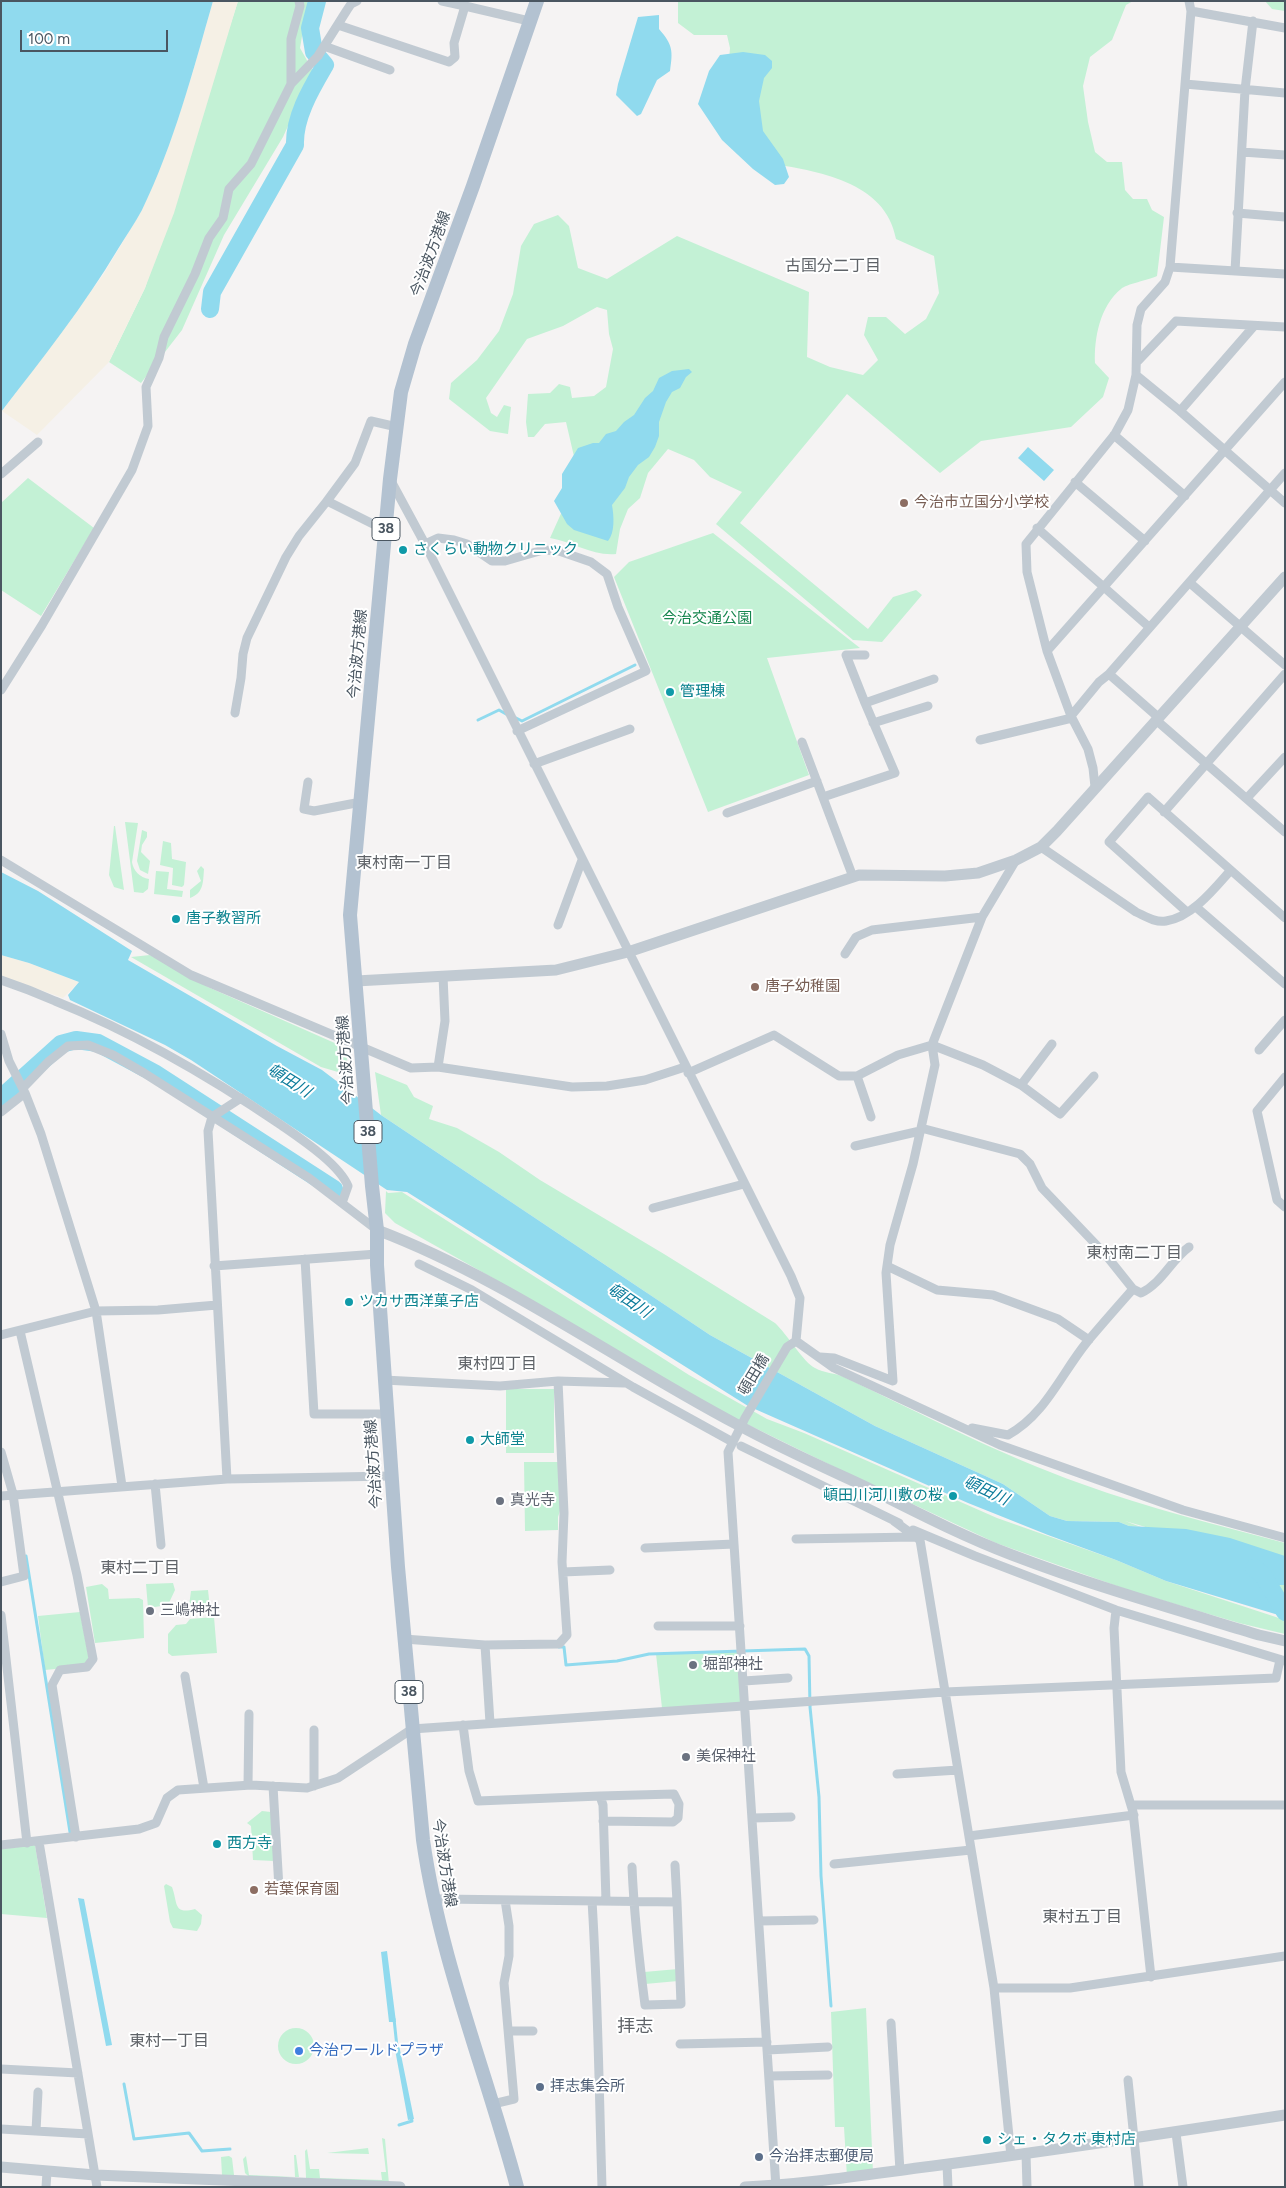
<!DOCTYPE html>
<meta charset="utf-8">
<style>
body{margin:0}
#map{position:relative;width:1286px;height:2188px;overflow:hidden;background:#f5f3f3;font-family:Figtree,sans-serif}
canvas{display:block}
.frame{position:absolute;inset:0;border:2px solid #4a5661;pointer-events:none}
.scale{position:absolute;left:20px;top:30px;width:148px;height:22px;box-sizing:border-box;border:2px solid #4a5661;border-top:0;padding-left:6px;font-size:15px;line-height:18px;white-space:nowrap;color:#4a5661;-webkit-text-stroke:4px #fff;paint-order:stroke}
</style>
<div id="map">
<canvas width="1286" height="2188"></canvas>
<div class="frame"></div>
<div class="scale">100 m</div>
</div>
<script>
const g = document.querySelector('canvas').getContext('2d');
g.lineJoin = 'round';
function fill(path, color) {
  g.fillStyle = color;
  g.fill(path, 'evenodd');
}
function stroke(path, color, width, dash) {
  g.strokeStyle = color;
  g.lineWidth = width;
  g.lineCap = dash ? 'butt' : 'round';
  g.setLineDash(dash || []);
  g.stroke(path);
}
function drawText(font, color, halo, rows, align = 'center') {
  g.font = font + ' Figtree,"Noto Sans JP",sans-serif';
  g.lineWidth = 4;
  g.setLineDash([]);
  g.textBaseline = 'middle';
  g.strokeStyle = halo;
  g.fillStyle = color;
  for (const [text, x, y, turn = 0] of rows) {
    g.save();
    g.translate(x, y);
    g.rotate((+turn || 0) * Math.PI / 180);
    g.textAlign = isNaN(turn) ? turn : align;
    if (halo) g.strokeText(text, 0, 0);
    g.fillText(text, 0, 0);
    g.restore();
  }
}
const green = new Path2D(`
 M238,1h70l-8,47 13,23 -30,66 -59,98 -42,95 -41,53 -32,-21 36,-74z
 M678,1h455l-7,4 -14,35 -22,17 -7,29 5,36 7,30 12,10h15l3,28 8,9h14l5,11 12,7 -7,59c-8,4 -31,8 -36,13 -21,17 -27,49 -26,74l14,15 -6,19 -32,30 -90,14 -41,32 -93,-79 -107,129 128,106 25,-32 23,-7 6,5 -40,47 -29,-2 -137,-116 26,-32 -32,-15 -16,-17 -26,-11 -20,24 -8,25 -12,11 -8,20 -4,25c-24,2 -43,-12 -66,-16l14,-31 12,-42 -10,-43 -21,2 -11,13h-6l-2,-15 2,-28 22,-1 9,-9 11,3 2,11 22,-2 12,-9 7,-38 -4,-15 -2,-24 -10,-3 -34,19 -36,13 -41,59 5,15 6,4 7,-12 7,2 -3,27 -18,-3 -41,-32 2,-16 26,-23 22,-29 14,-37 8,-48 13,-22 24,-9 11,11 9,42 29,11 70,-43 132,56 -2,65 23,10 33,8 15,-15 -14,-25 4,-18h18l19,17 21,-15 13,-26 -5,-37 -38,-17c-10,-58 -80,-68 -128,-76l-42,-67 4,-48 -3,-13h-33l-16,-12z
 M1265,1h20v10l-13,-2z
 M28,478l66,50 -53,88 -40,-26v-87z
 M713,533l147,115 -93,10 42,117 -101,37 -94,-235 15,-15z
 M125,822l13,1 -6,39c1,8 8,16 17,17l-1,10 -5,4 -9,-1z
 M114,826h1l9,64 -10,-3 -5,-12z
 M142,830l5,2v5l-5,8 -1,7 9,9 -2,13 -8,-4 -3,-9z
 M163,841l8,2 1,16 14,3 -2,23 -2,2 -10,-2 1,-17 -13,-3z
 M201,866l3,3c-1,13 0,24 -14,29v-8l11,-9 -4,-10z
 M156,871l13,1 -2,17 16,2 -1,6 -28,-3z
 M150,955l58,32 138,61 2,27 -27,-8 -190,-110z
 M375,1072l32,13 7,12 19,9 -4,13 28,9 42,24 41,28 124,74 111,69c12,11 29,40 40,45 9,5 20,5 29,9 78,37 156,78 238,107 66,24 135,41 203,59v25l-160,-47 16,6 -12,-1 -10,-4 -52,-1 -17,-5 -47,-32 -128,-58 -165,-91 -329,-220z
 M386,1191l2,2 14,-1 287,183 78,44 37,14 193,85 119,42 50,21 119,39v14l-46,-11 -108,-32 -135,-48 -137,-64 -149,-73 -219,-129 -96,-54 -10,-10z
 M506,1389h48v64h-48z
 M524,1462h36l1,46 -3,9v13l-33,1z
 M173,1583l2,7 -7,15 -20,3 -2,-24z
 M102,1584l6,5 1,10 30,-1 4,2 1,38 -49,5 -9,-56z
 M1279,1584l6,1v15l-16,-12z
 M208,1590l2,18 -21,-2 2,-15z
 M80,1612l9,47 -5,7 -39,4 -7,-54z
 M214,1617l3,36 -45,3 -4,-3v-19l8,-9 10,-1 4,-5z
 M739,1652l4,51 -81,5 -6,-54z
 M262,1811l9,1 3,49 -21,-1 -2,-34 -4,-3z
 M35,1845l12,73 -46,-4v-65z
 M166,1884l6,3c6,16 1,28 23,22l7,6 -1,9 -4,7 -24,-3 -3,-6 -6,-36z
 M678,1969v12l-33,3 -1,-12z
 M866,2008l7,165 -26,4 -3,-50h-9l-4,-115z
 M278 2046a18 18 0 1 1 36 0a18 18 0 1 1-36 0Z
 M382,2138l3,1 4,45 -83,-6 -1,-27 2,-2 3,20h9l1,9 62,2 -1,-8h5z
 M368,2148l1,6 -42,-1z
 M294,2155h2l3,22h-50l-4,-4 -2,-14 3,-3 3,19 46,2z
 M229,2156l3,2 2,17h-12l-1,-18z`);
const sand = new Path2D(`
 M213,1h25l-64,212 -29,75 -36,74 -72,73 -35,-24 101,-136 39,-65 24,-57 26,-78z
 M1,955l28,8 50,19 -16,16 -62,-22z`);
const water = new Path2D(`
 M1,1h212c-20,70 -39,143 -71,209 -7,13 -16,26 -24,39 -34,57 -76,110 -117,163z
 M659,15v14c14,16 14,22 11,42l-13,9 -16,34 -4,2 -21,-21 2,-11 20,-67z
 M743,52l22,3 7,6v7l-8,10 -5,23 4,30 20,28 6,18 -5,7 -9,1 -22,-16 -31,-29 -24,-36 11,-33 11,-16z
 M689,369l3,3 -6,5 -6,11 -8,4 -6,10 -7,20v14l-4,11 -6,10 -11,8 -9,12 -4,11 -13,17c2,11 3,28 -4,36l-34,-11 -7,-6 -13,-23 8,-13v-14l16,-26 15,-5h6l7,-9 10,-3 8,-9 10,-7 11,-17 8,-7 6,-13 13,-7z
 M1028,447l26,23 -10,11 -26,-23z
 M1,872l37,19 94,60 -4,9 149,86 45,24 59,45 329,220 165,91 128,58 47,32 17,5 52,1 10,4 57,3 44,9 55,18v29h-16v3l16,12v17l-119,-36 -50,-21 -68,-25 -80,-32 -220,-97 -341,-214 -20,-2 -196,-130 -26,-15 -95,-45 -2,-5 11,-13 -50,-19 -28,-8z
 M78,1898l6,1 28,146 -6,1z
 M387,1951l9,71h-7l-8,-70z
 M394,2044l5,1 15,74 -6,1z`);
const stream = new Path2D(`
 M514,717l8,4 113,-56
 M478,720l21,-10 7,4
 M26,1556l44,276
 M559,1647h5l2,18 51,-4 32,-7 156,-5 4,7 1,51 9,90 2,79 10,130
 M394,2019l3,28
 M124,2084l10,55 55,-6 13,18 28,-2
 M399,2125l13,-4 -1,-4`);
const river = new Path2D(`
 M210,309l2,-17 83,-147c-1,-28 16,-56 30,-80l-11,-13 -4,-24 7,-27
 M1,1098l60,-54 15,-4 22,3 58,31 178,115
 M1254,1568l9,7 22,37`);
const minor = new Path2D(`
 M442,1l23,5
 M1191,11l94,17
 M338,25l111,37 6,-5 -1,-14 11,-37 64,15
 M324,46l66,24
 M291,84v-45l9,-33 -1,-5
 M1185,84l100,9
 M1242,152l43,3
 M1237,213l48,4
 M1170,267l115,7
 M1235,271l10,-181 8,-69
 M1137,362l39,-41 109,6
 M1136,375l44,36 105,92
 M1180,411l74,-85
 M1114,435l71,61
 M1,474l37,-32
 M391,481l34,63 366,732 9,22 -4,43 -9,6 -42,71 -17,34 48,735
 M1075,482l70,59
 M1037,528l112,99
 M385,530l-58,-29 28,-38 16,-42 26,6
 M425,544l13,-6 16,2 13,4 25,17h13l38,-11 16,1 32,11 16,12 11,33 28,64 -129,60
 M1190,583l95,82
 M1047,651l238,-269
 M1109,674l49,43
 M1,690l41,-65 90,-155 16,-44 -2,-39 13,-29 5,-21 31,-63 14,-36 14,-20 6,-29 22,-25 40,-80 27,-28 29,-46 4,-6 6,-3
 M865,703l-19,-48h19
 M235,713l6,-35 2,-24 4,-16 39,-81 13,-21 28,-35
 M1071,716l28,-34 10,-8 176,-201
 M1156,720l129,112
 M873,723l55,-17
 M980,740l92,-22
 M802,742l51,135
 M534,764l96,-35
 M308,782l-4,27 10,2 47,-9
 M1095,787l-2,-19 -5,-19 -17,-33 -24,-65 -20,-79 -1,-28 89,-110 13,-24 8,-35 1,-50 4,-16 24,-27 5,-15 21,-256 -2,-10
 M823,797l72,-24 -30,-70 69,-24
 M1247,798l38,-41
 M1164,812l121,-138
 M727,813l90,-32
 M1041,847l95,65c9,4 19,11 30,9 26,-4 48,-32 64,-50
 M1,860l190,115 220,93 27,-1 134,20 35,-1 38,-6 40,-13
 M1196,907l89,77
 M1187,912l-78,-70 39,-45 137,121
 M558,925l24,-65
 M845,954l11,-17 16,-7 110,-13
 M1,980c18,6 36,13 54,21 80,32 154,75 226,124 20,14 58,39 67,61l-6,17
 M1,1034l8,27 16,32 16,41 55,177 26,175
 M1259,1050l26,-30
 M438,1067l7,-46 -2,-45
 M688,1073l86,-38 65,41h18l41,-21 34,-10 51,20 38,20 39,29 34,-38
 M857,1076l14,41
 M1285,1077l-28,34 20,89 8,7
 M1021,1085l31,-41
 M23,1088l25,-26 20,-16 20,-1 25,10 31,18 165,105 68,52
 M1,1112l24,-19
 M921,1128l99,26 10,10 12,24 63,66 28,35c-15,17 -31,35 -46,53 -26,32 -42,73 -79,93l-36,-7
 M855,1146l65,-15
 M653,1208l91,-24
 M305,1259l9,155h72
 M419,1264l53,26 161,97 96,53
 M214,1266l163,-12
 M887,1266l50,24 56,5 65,24 31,21
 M1133,1289l8,4c21,-10 30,-33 48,-46
 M20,1331l57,244 16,84 -6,8 -27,3 -8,15 24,152
 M1,1335l95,-24 62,-1 59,-5
 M796,1341l38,27 166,77 183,65 102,28
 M820,1357l14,1 59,23 -7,-108 4,-28 23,-81 22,-99 -3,-20 50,-128 34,-57
 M384,1380l116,6 58,-5 66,2
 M741,1446l158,77
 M1,1452l12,42 11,82 -23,6
 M227,1479l-19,-348 4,-14 29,-19
 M155,1484l6,61
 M1,1496l226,-17 165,-3
 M894,1521l26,19 74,448 17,168
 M913,1530l62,26 141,54 169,51
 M796,1539l119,-2
 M645,1548l89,-4
 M563,1572l47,-2
 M1116,1610l-2,18 7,144 12,40 18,165
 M1,1615l26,228
 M658,1626h82
 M404,1639l81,6 5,78
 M485,1645l74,-1 8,-9 -5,-73 2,-49 -6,-132
 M185,1676l19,112
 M744,1681l44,-3
 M463,1725l6,46 9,30 122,-5 3,9 3,96
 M897,1774l61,-4
 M248,1785l1,-71
 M273,1786l6,102
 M314,1786v-56
 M600,1796l74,-2 5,10 -1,14 -5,4 -70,-1
 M1131,1805h153
 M753,1818l38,-1
 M969,1836l165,-21
 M39,1842l58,345
 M1,1845l138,-16 17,-6 11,-25 11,-8 73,-5 56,3 31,-10 74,-49 533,-37 331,-14 4,-18
 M834,1864l137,-14
 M675,1865l2,37
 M433,1899h7l237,3 4,102 -36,1c-6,-46 -11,-92 -13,-138
 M592,1901c6,95 7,190 10,286
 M759,1921l55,-1
 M994,1988h76l215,-32
 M891,2023l9,148
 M509,2031h24
 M680,2044l87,-2
 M767,2050l61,-3
 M1,2069l77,4
 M769,2076l59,-1
 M1128,2080l11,107
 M493,2104l21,-5 -10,-116 5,-27v-30l-4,-26
 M1,2129l87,5
 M36,2131l2,-39
 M1176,2133l7,54
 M1026,2154l1,33
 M947,2165l1,22
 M46,2187l1,-15`);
const tertiary = new Path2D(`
 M356,981l200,-11 72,-18 231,-77 86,1 33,-3 38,-13 25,-13 16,-16 228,-254
 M377,1230c127,48 241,132 361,195 42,23 85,42 128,62 48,24 96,49 146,68 81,31 165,55 247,80l26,6
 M1,2167l94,8 305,12
 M745,2187c63,-3 125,-13 188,-21 117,-15 235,-33 352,-51`);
const primary = new Path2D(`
 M517,2187c-31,-116 -77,-228 -94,-347l-25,-273 -21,-302v-35l-5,-44 -22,-271 40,-436 11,-87 14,-48 58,-158 64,-185`);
const markers = [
 [904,503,5,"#8d6e63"],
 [403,550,5,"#0f9aa8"],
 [670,692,5,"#0f9aa8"],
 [176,919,5,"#0f9aa8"],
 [755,987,5,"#8d6e63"],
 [349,1302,5,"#0f9aa8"],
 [470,1440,5,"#0f9aa8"],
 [953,1496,5,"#0f9aa8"],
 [500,1501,5,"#6b7280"],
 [150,1611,5,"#6b7280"],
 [693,1665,5,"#6b7280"],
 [686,1757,5,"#6b7280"],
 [217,1844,5,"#0f9aa8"],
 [254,1890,5,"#8d6e63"],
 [299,2051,5,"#3f7fe0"],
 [540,2087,5,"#5c6f8a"],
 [987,2140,5,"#0f9aa8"],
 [759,2157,5,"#5c6f8a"]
];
const shields = [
 [386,529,28],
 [368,1132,28],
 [409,1692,28]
];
const shieldNames = [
 ["38",386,529],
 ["38",368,1132],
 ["38",409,1692]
];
const streetNames = [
 ["今治波方港線",431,254,-70],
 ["今治波方港線",358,654,-85],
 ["今治波方港線",346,1060,-94],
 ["頓田橋",754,1375,-59],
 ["今治波方港線",374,1464,-94],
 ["今治波方港線",444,1863,81]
];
const educationNames = [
 ["今治市立国分小学校",914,503],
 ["唐子幼稚園",765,987],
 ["若葉保育園",264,1890]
];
const cultureNames = [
 ["さくらい動物クリニック",413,550],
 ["管理棟",680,692],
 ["唐子教習所",186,919],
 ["ツカサ西洋菓子店",359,1302],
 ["大師堂",480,1440],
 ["頓田川河川敷の桜",943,1496,"right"],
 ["西方寺",227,1844],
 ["シェ・タクボ 東村店",997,2140]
];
const parkNames = [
 ["今治交通公園",707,619]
];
const worshipNames = [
 ["真光寺",510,1501],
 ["三嶋神社",160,1611],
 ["堀部神社",703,1665],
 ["美保神社",696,1757]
];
const shopNames = [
 ["今治ワールドプラザ",309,2051]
];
const serviceNames = [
 ["拝志集会所",550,2087],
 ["今治拝志郵便局",769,2157]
];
const neighbourhoodNames = [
 ["古国分二丁目",833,266],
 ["東村南一丁目",404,863],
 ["東村南二丁目",1134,1253],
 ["東村四丁目",497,1364],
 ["東村二丁目",140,1568],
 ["東村五丁目",1082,1917],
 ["東村一丁目",169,2041]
];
const waterNames = [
 ["頓田川",289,1081,32],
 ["頓田川",629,1301,34],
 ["頓田川",986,1491,25]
];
const quarterNames = [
 ["拝志",635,2027]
];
fill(green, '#c3f1d5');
fill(sand, '#f5f0e5');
fill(water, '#90daee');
stroke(stream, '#90daee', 3);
stroke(river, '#90daee', 18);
stroke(minor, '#c1cad2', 9);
stroke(tertiary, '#c1cad2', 11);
stroke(primary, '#b3c2d1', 14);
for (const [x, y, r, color] of markers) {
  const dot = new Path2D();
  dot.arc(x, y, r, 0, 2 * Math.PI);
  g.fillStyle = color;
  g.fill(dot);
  stroke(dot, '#fff', 2);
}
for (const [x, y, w] of shields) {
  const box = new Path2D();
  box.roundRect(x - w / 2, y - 11.5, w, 23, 4);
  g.fillStyle = '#fff';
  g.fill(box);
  stroke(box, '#4a5661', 1);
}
drawText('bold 14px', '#4a5661', null, shieldNames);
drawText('15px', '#4a5661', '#fff', streetNames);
drawText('15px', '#785e54', '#fff', educationNames, 'left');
drawText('15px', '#0d838f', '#fff', cultureNames, 'left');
drawText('15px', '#17864f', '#fff', parkNames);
drawText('15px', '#5b616d', '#fff', worshipNames, 'left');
drawText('15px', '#366cbe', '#fff', shopNames, 'left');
drawText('15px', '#4e5e75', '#fff', serviceNames, 'left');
drawText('16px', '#5f6368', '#fff', neighbourhoodNames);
drawText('italic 16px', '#0c7c9b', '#fff', waterNames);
drawText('18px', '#5f6368', '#fff', quarterNames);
</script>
